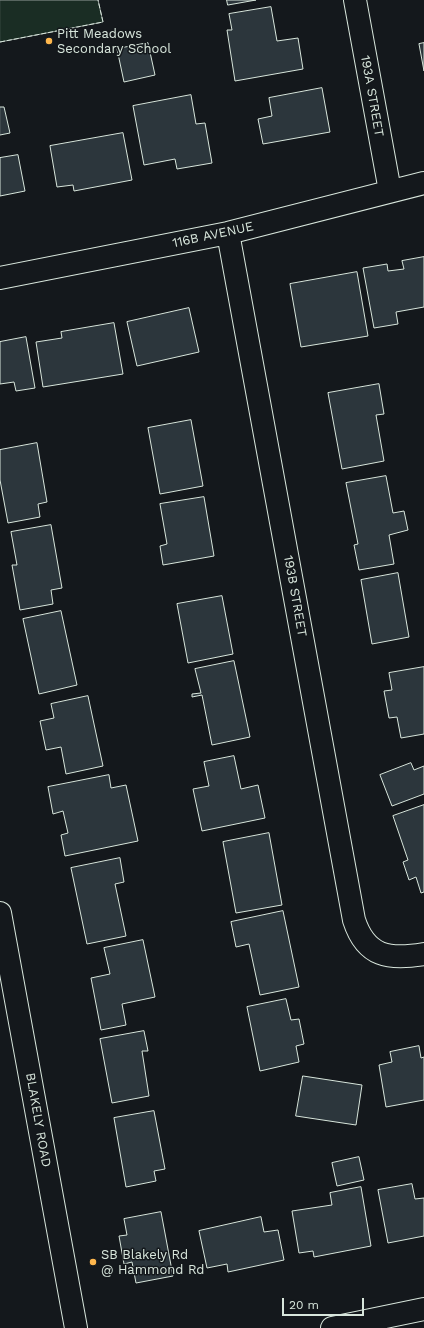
<!DOCTYPE html>
<style>
body{margin:0}
#map{position:relative;width:424px;height:1328px;overflow:hidden;background:#14181c;font-family:"Work Sans",sans-serif}
canvas{display:block}
.scale{position:absolute;left:282px;top:1298px;width:82px;height:18px;box-sizing:border-box;border:2px solid #d8e6dc;border-top:0;padding-left:5px;font-size:12px;line-height:14px;white-space:nowrap;color:#d8e6dc;-webkit-text-stroke:3px #14181c;paint-order:stroke}
</style>
<div id="map">
<canvas width="424" height="1328"></canvas>
<div class="scale">20 m</div>
</div>
<script>
const g = document.querySelector('canvas').getContext('2d');
g.lineJoin = 'round';
function fill(path, color) {
  g.fillStyle = color;
  g.fill(path, 'evenodd');
}
function stroke(path, color, width, dash) {
  g.strokeStyle = color;
  g.lineWidth = width;
  g.lineCap = dash ? 'butt' : 'round';
  g.setLineDash(dash || []);
  g.stroke(path);
}
function drawText(font, color, halo, rows, align = 'center') {
  g.font = font + ' "Work Sans",sans-serif';
  g.lineWidth = 3;
  g.setLineDash([]);
  g.textBaseline = 'middle';
  g.strokeStyle = halo;
  g.fillStyle = color;
  for (const [text, x, y, turn = 0] of rows) {
    g.save();
    g.translate(x, y);
    g.rotate((+turn || 0) * Math.PI / 180);
    g.textAlign = isNaN(turn) ? turn : align;
    if (halo) g.strokeText(text, 0, 0);
    g.fillText(text, 0, 0);
    g.restore();
  }
}
const green = new Path2D(`
 M0,0h98l5,22 -103,20z`);
const building = new Path2D(`
 M227,0h29l-28,5z
 M271,7l6,34 21,-3 5,31 -68,12 -8,-51h5l-3,-16z
 M148,43l7,32 -31,7 -7,-33z
 M424,43v28l-5,-27z
 M322,88l8,44 -67,12 -5,-25 14,-3 -3,-18z
 M191,95l5,29 9,-1 7,40 -35,6 -2,-10 -31,6 -11,-59z
 M0,107h4l6,26 -10,2z
 M123,133l9,47 -58,11 -1,-6 -16,2 -7,-41z
 M18,155l7,36 -25,5v-38z
 M424,257v50l-28,5 2,12 -24,4 -11,-60 24,-4 1,7 16,-2 -2,-8z
 M357,272l11,64 -67,11 -11,-63z
 M189,308l10,44 -62,14 -10,-44z
 M114,323l9,51 -80,13 -7,-45 26,-4 -1,-6z
 M26,337l9,51 -19,3 -2,-9 -14,2v-42z
 M379,384l5,30 -8,1 8,46 -42,8 -14,-76z
 M191,420l12,66 -43,8 -12,-66z
 M37,443l10,59 -9,2 2,13 -32,6 -8,-43v-30z
 M386,476l7,37 11,-2 4,19 -19,5 5,29 -35,6 -5,-25 4,-1 -12,-61z
 M204,497l10,59 -51,9 -3,-19 7,-2 -7,-40z
 M51,525l11,63 -11,2 2,14 -33,6 -8,-45h5l-6,-33z
 M398,573l11,64 -37,7 -11,-64z
 M222,596l11,58 -45,9 -11,-59z
 M61,611l16,74 -38,9 -16,-75z
 M234,661l16,76 -38,8 -10,-50 -10,2v-3l9,-1 -6,-24z
 M424,667v67l-23,4 -4,-21 -8,1 -5,-27 8,-1 -3,-17z
 M88,696l15,70 -37,8 -5,-27 -15,3 -6,-29 14,-3 -3,-14z
 M234,756l7,33 17,-4 7,33 -63,13 -9,-42 16,-3 -5,-24z
 M411,763l3,7 10,-4v28l-32,12 -12,-31z
 M109,775l2,13 15,-3 12,56 -73,15 -4,-21 7,-2 -5,-22 -10,3 -5,-27z
 M424,805v87l-3,1 -5,-16 -7,3 -6,-18 5,-2 -15,-44z
 M269,833l13,72 -46,8 -13,-71z
 M120,858l4,24 -9,2 11,52 -39,8 -16,-76z
 M283,911l16,76 -39,8 -11,-51 -13,3 -5,-25z
 M143,940l12,57 -33,7 4,21 -25,5 -10,-52 19,-4 -6,-26z
 M286,999l5,21 8,-1 5,25 -8,2 3,16 -39,9 -13,-64z
 M144,1031l4,20h-6l7,45 -37,7 -12,-64z
 M419,1046l2,12 3,-1v43l-38,7 -7,-42 13,-3 -2,-10z
 M303,1076l59,9 -6,40 -60,-9z
 M154,1111l11,58 -11,2 2,10 -30,6 -12,-69z
 M359,1157l5,23 -27,6 -5,-23z
 M412,1184l3,15 9,-1v38l-36,7 -10,-53z
 M361,1187l10,59 -57,11 -1,-6 -14,2 -7,-42 40,-6 -2,-12z
 M161,1212l12,64 -37,7 -4,-21 -8,2 -5,-28 8,-1 -3,-16z
 M261,1217l3,15 14,-2 6,30 -56,12 -1,-8 -20,4 -8,-37z`);
const street = new Path2D(`
 M355,0l35,191
 M228,233l126,687c12,37 35,40 70,34
 M0,278l228,-45 196,-50`);
const secondary = new Path2D(`
 M0,913l76,415
 M332,1328l92,-19`);
const fence = new Path2D(`
 M0,42l103,-20 -5,-22`);
const markers = [
 [49,41,4,"#ffb74d"],
 [93,1262,4,"#ffb74d"]
];
const poiNames = [
 ["Pitt Meadows",57,34],
 ["Secondary School",57,49],
 ["SB Blakely Rd",101,1255],
 ["@ Hammond Rd",101,1270]
];
const streetNames = [
 ["193A STREET",372,96,80],
 ["116B AVENUE",213,235,-12],
 ["193B STREET",295,596,80],
 ["BLAKELY ROAD",38,1120,80]
];
fill(green, '#1a2d24');
stroke(green, '#939e99', 1);
fill(building, '#2c363c');
stroke(building, '#d8e6dc', 1);
stroke(street, '#d8e6dc', 24);
stroke(secondary, '#d8e6dc', 24);
stroke(street, '#14181c', 22);
stroke(secondary, '#14181c', 22);
stroke(fence, '#d8e6dc', 1, [5, 2]);
for (const [x, y, r, color] of markers) {
  const dot = new Path2D();
  dot.arc(x, y, r, 0, 2 * Math.PI);
  g.fillStyle = color;
  g.fill(dot);
  stroke(dot, '#14181c', 1.5);
}
drawText('13px', '#d8e6dc', '#14181c', poiNames, 'left');
drawText('13px', '#d8e6dc', '#14181c', streetNames);
</script>
